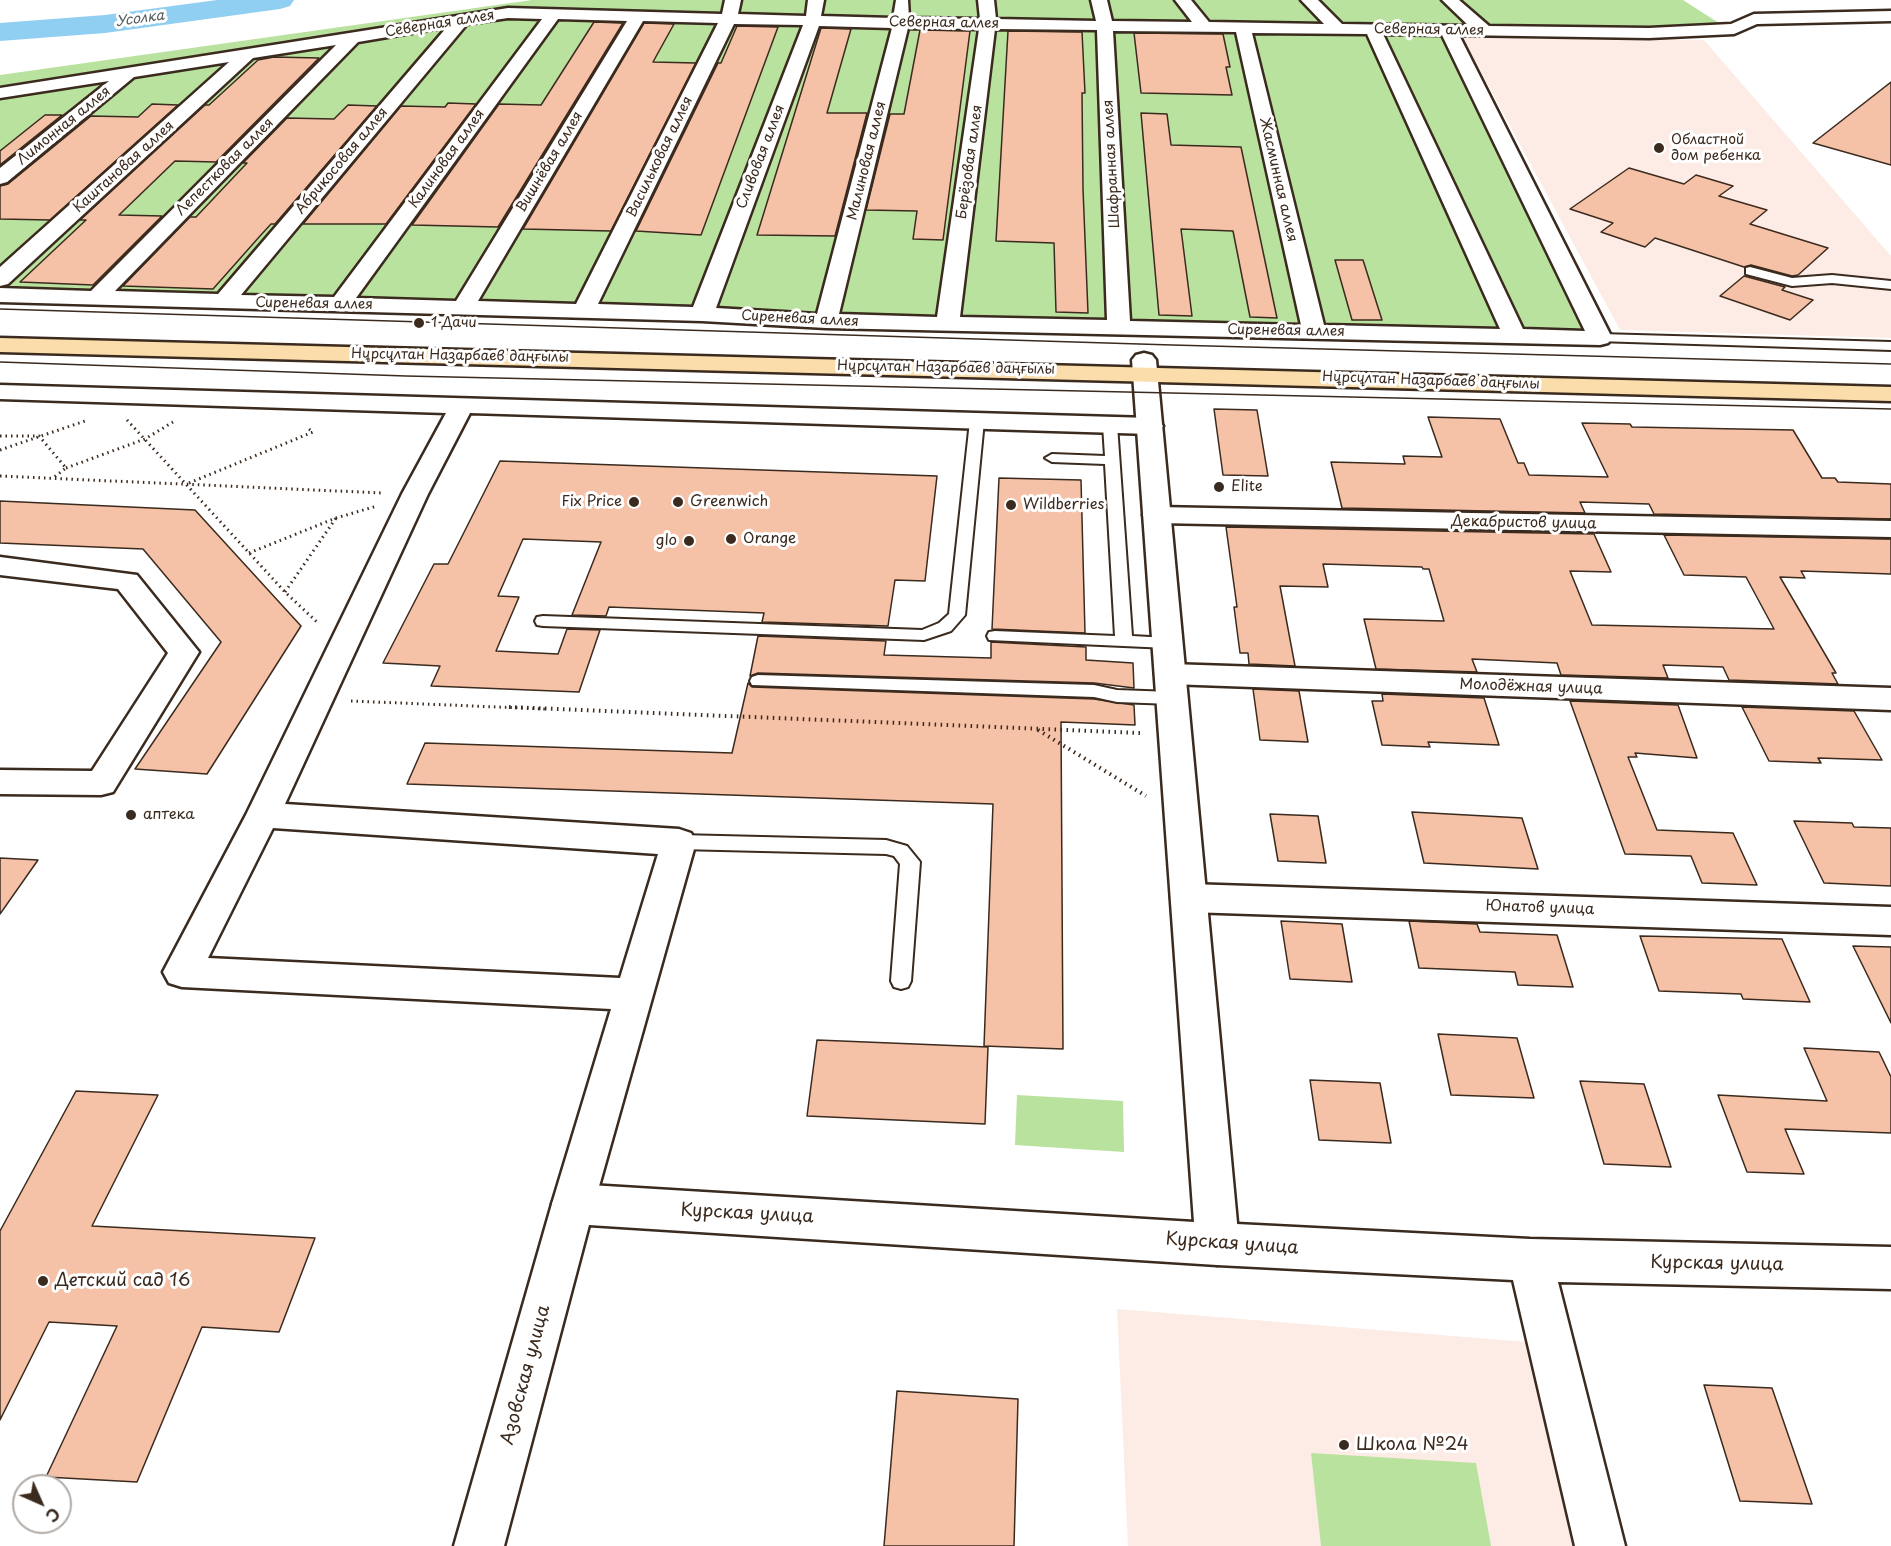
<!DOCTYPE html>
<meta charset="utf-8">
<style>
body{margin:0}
#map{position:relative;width:1891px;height:1546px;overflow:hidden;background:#fff;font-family:"Playpen Sans",sans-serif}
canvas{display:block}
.north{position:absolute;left:12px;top:1474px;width:60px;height:60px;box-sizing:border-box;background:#fff;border:2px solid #b1aaa5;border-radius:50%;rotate:135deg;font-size:16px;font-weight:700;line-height:24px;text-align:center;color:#3b2a1e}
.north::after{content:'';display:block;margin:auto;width:21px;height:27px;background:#3b2a1e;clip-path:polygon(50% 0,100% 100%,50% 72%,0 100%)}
</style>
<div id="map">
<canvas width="1891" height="1546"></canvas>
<div class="north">С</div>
</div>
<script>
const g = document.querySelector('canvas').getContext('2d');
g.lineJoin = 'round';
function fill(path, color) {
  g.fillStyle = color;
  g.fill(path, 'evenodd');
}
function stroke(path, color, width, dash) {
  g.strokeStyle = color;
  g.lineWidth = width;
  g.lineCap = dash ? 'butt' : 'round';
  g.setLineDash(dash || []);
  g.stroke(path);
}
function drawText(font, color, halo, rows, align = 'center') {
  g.font = font + ' "Playpen Sans",sans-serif';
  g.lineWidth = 6;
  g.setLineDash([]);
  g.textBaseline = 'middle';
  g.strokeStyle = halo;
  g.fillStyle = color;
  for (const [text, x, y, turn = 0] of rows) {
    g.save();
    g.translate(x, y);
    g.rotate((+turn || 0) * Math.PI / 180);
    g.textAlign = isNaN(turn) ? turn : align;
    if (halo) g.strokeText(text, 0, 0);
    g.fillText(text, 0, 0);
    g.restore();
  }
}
const built = new Path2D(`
 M1461,35l243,5 187,216v82l-271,-8z
 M1117,1309l423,34 47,203h-459z`);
const green = new Path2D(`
 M532,0h1151l42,27h-284l156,319 -1597,-43v-228z
 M1017,1095l106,6 1,51 -109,-7z
 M1311,1453l165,10 15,83h-170z`);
const river = new Path2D(`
 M217,0h77l-4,6 -10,3 -175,24 -105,8v-18l105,-8z`);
const building = new Path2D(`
 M594,22l29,1 -125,204 -86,-2 87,-121 42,1z
 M644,23l30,1 -21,38 43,1 -85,168 -88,-2z
 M737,26l41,1 -77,208 -65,-4 82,-168h3z
 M821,28l30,1 -24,84h40l-32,123 -78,-1z
 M920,30l50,1 -27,209 -30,-1 4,-28 -51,-1 24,-96h14z
 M1008,31l74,1 3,61h-3l1,96 5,124 -32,-1 -2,-69 -58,-2z
 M1134,33l89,1 7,33h-4l6,28 -91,-2z
 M274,57l45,1 -103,104 -41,-1 -56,54 43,1 -69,69 -73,-3 66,-62h-6l125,-115h4l49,-45z
 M1891,82v83l-78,-22z
 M448,103l28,1 -90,120h-83l98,-118 44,1z
 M152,104l26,1 -128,115 -50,-1v-33l8,-2 83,-68 47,1z
 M348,105l29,1 -102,118h-4l-11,12 -47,53 -90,-3 67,-69h6l51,-54h-4l44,-45 47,1z
 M1141,113l26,1 4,31 70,2 36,171 -27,-1 -17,-86 -52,-2 11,87 -33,-1z
 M45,115h17l-62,50v-14z
 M1629,168l55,16 12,-9 37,11 -14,10 48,14 -17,14 78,24 -30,27 -6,1 -41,-11 -7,2 -89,-29 -10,9 -44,-15 12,-9 -43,-14z
 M1335,260h28l19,60h-30z
 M1744,276l41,11 -3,3 31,10 -23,20 -70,-24z
 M1214,409l43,1 11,66 -45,-1z
 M1428,417l72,2 18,44h6l5,12 79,2 -26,-54 48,1 2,3 161,3 29,48h13l3,4 53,2v35l-237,-5 -5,-10 -69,-2 5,11 -243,-5 -11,-46 74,2 -2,-8 39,1z
 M500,461l437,15 -12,105 -30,-1 -7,46 -126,-4 2,-9 -155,-6 -3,9 -34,-1 29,-73 -78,-3 -25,57 21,1 -23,54 62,3 9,-25 33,1 -21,62 -148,-6 9,-20 -57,-3 51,-99h14z
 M999,478l82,2 4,153 -93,-4z
 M0,501l195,9 106,116 -94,148 -72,-5 86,-127 -78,-93 -143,-6z
 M1226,527l368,7 17,38 -41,-1 22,54 182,4 -28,-52 -62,-2 -20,-40 227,4v35l-90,-3 4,7 -25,-1 56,96h-4l6,11 -109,-4 -6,-13 -60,-2 5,13 -107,-3 -4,-12 -85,-4 5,13 -101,-3 -12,-50 80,2 -15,-52h-6l-1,-2 -99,-3 5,23 -48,-1 15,80 -46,-2 -1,-11h-8l-6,-46h3z
 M758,636l128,5 -2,14 107,3v-16l95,5v13l47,3 1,25 -40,-5 -336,-10 -8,3z
 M748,683l4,4 342,12 40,6 1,20 -74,-3 2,327 -79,-3 9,-242 -586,-20 18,-41 307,10z
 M1253,689l46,2 9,51 -48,-2z
 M1382,694l102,4 15,47 -71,-3 2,5 -48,-2 -10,-44h11z
 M1570,701l108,4 19,53 -62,-5 2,4h-9l29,73 76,3 24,52 -55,-2 -11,-27 -66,-2z
 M1742,707l112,4 28,49 -64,-2 3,5 -52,-2z
 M1412,812l110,6 16,51 -114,-6z
 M1270,814l48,2 8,47 -48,-2z
 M1794,821l58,2 2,4 37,1v58l-67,-3z
 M0,858l38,2 -38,54z
 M1281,921l61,3 10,58 -62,-3z
 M1409,921l68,3 3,8 77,3 16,52 -55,-2 -3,-13 -96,-4z
 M1640,936l142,3 28,63 -67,-3 -2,-5 -82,-3z
 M1853,946l38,1v76z
 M1438,1034l79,4 17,60 -83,-3z
 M817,1040l171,7 -3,77 -178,-8z
 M1804,1048l75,4 12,25v56l-106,-4 19,45 -57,-2 -29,-77 109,6z
 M1310,1080l70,3 11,60 -72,-3z
 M1580,1081l64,3 27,83 -67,-3z
 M76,1091l82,4 -66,131 223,12 -36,94 -77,-5 -65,155 -91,-5 71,-151 -68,-4 -49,98v-189z
 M1704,1385l68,3 40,116 -72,-3z
 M897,1391l121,8 -4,147h-130z`);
const pathFar1 = new Path2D(`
 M127,420l158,172 34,32
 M0,436h39l27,32 -13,10
 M0,450l85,-29
 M66,468l79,-29 28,-17
 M0,476l383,17
 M189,483l124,-51 -7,-5
 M249,553l87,-35 41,-12
 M285,592l51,-74
 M351,701l195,8`);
const path = new Path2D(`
 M509,707l632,26
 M1038,730l108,66`);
const service = new Path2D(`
 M1750,267l42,11 40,-3 59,6v8l-59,-6 -40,3 -46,-12v-6z
 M1600,334l291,8v8l-295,-9 -2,-3 2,-3z
 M977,417l7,4 -19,194 -14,16 -27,9 -381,-14 -6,-1 -2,-4 2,-4 6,-1 379,14 17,-7 10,-9 21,-193z
 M1110,421l7,4 15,211 36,2 6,1 2,4 -2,4 -6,1 -179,-8 -2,-4 2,-4 6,-1 120,5 -10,-172 -53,-2 -7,-4 7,-4 53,2 -2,-31z
 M758,675l336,10 23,5 55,2 6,2 3,4 -3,4 -6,2 -55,-2 -23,-5 -342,-12 -2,-4 2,-4z
 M679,835l207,5 21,6 13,16 -9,119 -3,6 -7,2 -7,-2 -3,-6 9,-117 -6,-8 -8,-2 -207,-5 -7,-2 -2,-5 2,-5z`);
const minor = new Path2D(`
 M725,0h16l-3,14 68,2 2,-16h16l-3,16 72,2 3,-18h12l1,18 71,1 -2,-19h16l2,19 100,2 -5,-21h16l5,21 80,1 -17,-22h16l18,22 115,2 -23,-24h17l24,24 127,2 -27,-26h17l30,26 160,2 82,-4 23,-10 137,-3v10l-134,3 -23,10 -85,4 -190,-3 153,303 -4,5 -8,2 -774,-17 -124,-7 -702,-19v-14l91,3 245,-246 -83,13 -245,226 -8,2v-19l229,-205 -95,15 -127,105 -7,2v-16l109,-87 -109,17v-10l508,-80 214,6zM508,18l34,1 -208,278 -93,-2 226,-271zM558,19l69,2 -171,280 -100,-3zM643,21l75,2 -142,281 -98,-3zM734,24l69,1 -110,282 -95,-3zM819,26l73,2 -75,286 -101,-6zM447,27l-229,267 -103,-3 243,-249zM908,28l71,1 -42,288 -98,-3zM995,29l102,1 10,290 -147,-3zM1113,31l123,1 65,293 -171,-4zM1252,33l115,1 133,295 -176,-4zM1383,34l59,1 143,296 -62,-2z
 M0,385l1150,33 9,3 4,5 -4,5 -9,3 -680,-21 -42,81 -143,310 394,25 12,4 5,9 -102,362 -6,14 -15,6 -15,-6 -6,-14 59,-195 -429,-22 -13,-4 -6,-11 83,-157 156,-321 44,-81 -446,-14zM273,828l385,26 -38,124 -412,-20z
 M1157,507l734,14v16l-734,-14 -10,-2 -4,-6 4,-6z
 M0,557l137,18 62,77 -86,140 -12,3 -101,-1v-24l92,1 76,-118 -50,-64 -118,-14z
 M1170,664l721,24v22l-721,-26 -11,-3 -4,-7 4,-7z
 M1189,884l702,23v28l-702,-23 -13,-4 -5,-10 5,-10z
 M1217,1223l313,16 361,8v42l-333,-7 67,264h-50l-62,-266 -296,-15 -15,-6 -7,-15 7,-15z`);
const tertiary = new Path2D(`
 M1144,353l8,2 4,5 83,884 -7,15 -15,6 -628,-40 -85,321h-50l98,-342 6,-14 15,-6 621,38 -62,-862 4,-5z`);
const primary = new Path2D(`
 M0,338l1891,49v14l-1891,-49z`);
const tram = new Path2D(`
 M0,309l1172,36 719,19
 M0,362l406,14 1485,33`);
const markers = [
 [1659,148,6,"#3b2a1e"],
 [419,323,6,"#3b2a1e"],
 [1219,487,6,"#3b2a1e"],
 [634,502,6,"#3b2a1e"],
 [678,502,6,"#3b2a1e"],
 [1011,505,6,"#3b2a1e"],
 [731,539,6,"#3b2a1e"],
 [689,541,6,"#3b2a1e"],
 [131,815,6,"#3b2a1e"],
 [43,1281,6,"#3b2a1e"],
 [1344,1445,6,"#3b2a1e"]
];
const farWaternames = [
 ["Усолка",140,19,-8]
];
const farStreetnames = [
 ["Северная аллея",944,23,1],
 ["Северная аллея",440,24,-9],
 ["Северная аллея",1429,30,1],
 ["Лимонная аллея",64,126,-39],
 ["Васильковая аллея",660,157,-64],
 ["Сливовая аллея",761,157,-69],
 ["Калиновая аллея",447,159,-54],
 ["Абрикосовая аллея",342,161,-50],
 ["Малиновая аллея",867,161,-76],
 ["Вишнёвая аллея",550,162,-59],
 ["Берёзовая аллея",970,162,-82],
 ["Шафранная аллея",1112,164,-93],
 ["Каштановая аллея",124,167,-42],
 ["Лепестковая аллея",225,167,-45],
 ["Жасминная аллея",1278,180,77],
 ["Сиреневая аллея",314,304,1],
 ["Сиреневая аллея",800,319,3],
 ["Сиреневая аллея",1286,331,1],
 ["Нұрсұлтан Назарбаев даңғылы",460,356,1],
 ["Нұрсұлтан Назарбаев даңғылы",946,368,1],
 ["Нұрсұлтан Назарбаев даңғылы",1431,381,2]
];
const farPoinames = [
 ["Областной",1671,140],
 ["дом ребенка",1671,156],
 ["1 Дачи",431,323]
];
const poiNames = [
 ["Elite",1231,487],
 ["Fix Price",622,502,"right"],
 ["Greenwich",690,502],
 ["Wildberries",1023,505],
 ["Orange",743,539],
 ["glo",677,541,"right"],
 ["аптека",143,815]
];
const streetNames = [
 ["Декабристов улица",1524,523,1],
 ["Молодёжная улица",1531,687,2],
 ["Юнатов улица",1540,908,2]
];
const nearStreetnames = [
 ["Курская улица",747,1214,3],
 ["Курская улица",1232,1244,4],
 ["Курская улица",1717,1264,1],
 ["Азовская улица",526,1375,-75]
];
const nearPoinames = [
 ["Детский сад 16",55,1281],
 ["Школа №24",1356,1445]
];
fill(built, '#fcece5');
fill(green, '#b9e29f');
fill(river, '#90cff1');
fill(building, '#f5c1a7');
stroke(building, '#3b2a1e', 1.5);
stroke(service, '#3b2a1e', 4);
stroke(minor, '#3b2a1e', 5);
stroke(tertiary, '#3b2a1e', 5);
stroke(primary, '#3b2a1e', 5);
stroke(pathFar1, '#3b2a1e', 3, [1.5, 4]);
stroke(path, '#3b2a1e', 4, [1.5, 4.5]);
fill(service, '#fff');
fill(minor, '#fff');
fill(tertiary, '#fff');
fill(primary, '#fbddab');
stroke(tram, '#3b2a1e', 1.5);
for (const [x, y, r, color] of markers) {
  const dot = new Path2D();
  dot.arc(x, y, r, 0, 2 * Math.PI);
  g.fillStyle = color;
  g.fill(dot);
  stroke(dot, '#fff', 2);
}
drawText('italic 14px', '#545c5d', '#fff', farWaternames);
drawText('14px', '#3b2a1e', '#fff', farStreetnames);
drawText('14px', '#3b2a1e', '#fff', farPoinames, 'left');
drawText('15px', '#3b2a1e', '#fff', poiNames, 'left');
drawText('15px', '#3b2a1e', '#fff', streetNames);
drawText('18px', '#3b2a1e', '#fff', nearStreetnames);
drawText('18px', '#3b2a1e', '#fff', nearPoinames, 'left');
</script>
